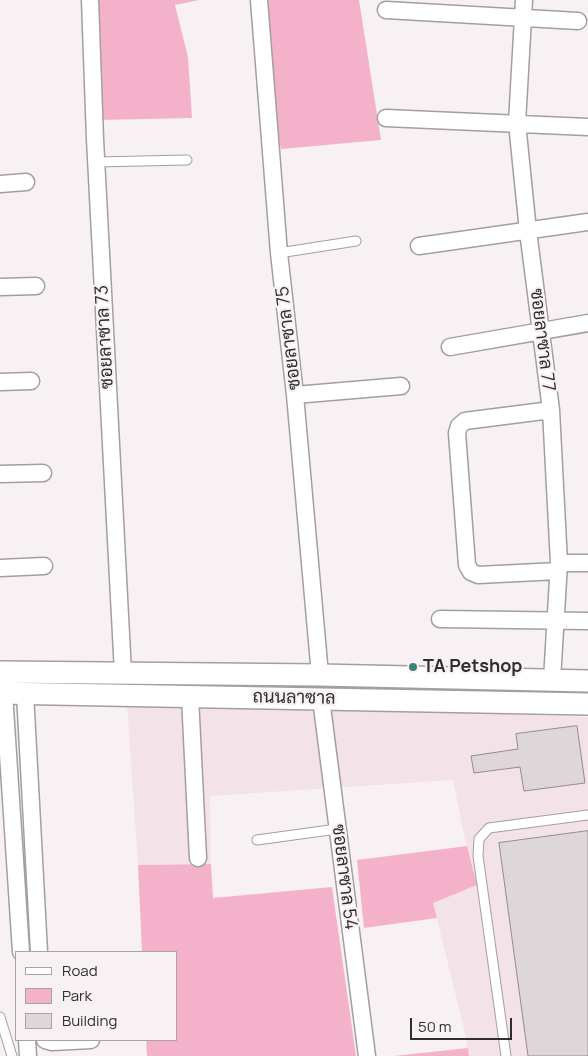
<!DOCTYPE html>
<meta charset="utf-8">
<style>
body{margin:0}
#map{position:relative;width:588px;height:1056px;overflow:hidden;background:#f8f1f4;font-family:Manrope,sans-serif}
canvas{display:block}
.legend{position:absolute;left:15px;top:951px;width:162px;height:90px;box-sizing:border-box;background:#f8f1f4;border:1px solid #a8a3a5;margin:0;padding:6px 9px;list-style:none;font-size:15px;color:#302d2e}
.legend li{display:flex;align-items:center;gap:10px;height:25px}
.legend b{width:25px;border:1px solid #a8a3a5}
.scale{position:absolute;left:410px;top:1018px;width:102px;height:22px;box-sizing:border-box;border:2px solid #302d2e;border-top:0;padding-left:6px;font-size:15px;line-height:18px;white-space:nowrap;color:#302d2e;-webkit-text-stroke:4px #f8f1f4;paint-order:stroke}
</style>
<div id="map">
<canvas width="588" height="1056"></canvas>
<ul class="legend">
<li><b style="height:6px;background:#fff"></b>Road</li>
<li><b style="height:14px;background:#f4b2ca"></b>Park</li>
<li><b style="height:14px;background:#ddd7d9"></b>Building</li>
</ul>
<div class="scale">50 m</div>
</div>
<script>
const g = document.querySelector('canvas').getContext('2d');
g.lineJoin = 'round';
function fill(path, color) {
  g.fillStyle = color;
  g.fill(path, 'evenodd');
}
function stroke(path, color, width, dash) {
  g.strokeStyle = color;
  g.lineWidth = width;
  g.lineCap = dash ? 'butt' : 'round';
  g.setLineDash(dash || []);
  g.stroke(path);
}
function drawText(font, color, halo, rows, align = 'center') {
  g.font = font + ' Manrope,Sarabun,sans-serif';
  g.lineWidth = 4.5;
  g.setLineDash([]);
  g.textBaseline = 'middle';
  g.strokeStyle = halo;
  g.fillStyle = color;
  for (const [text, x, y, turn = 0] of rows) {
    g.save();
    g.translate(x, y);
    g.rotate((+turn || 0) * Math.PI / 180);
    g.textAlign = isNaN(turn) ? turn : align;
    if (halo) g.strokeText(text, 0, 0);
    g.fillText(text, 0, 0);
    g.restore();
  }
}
const built = new Path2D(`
 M127,704h76l385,13v339h-119l-4,-23 -32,-130 44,-18 -13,-50 -11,-55 -243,16 1,68 -73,1z`);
const green = new Path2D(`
 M98,0h101l-24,5 13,52 4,61 -93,2 -4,-90z
 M264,0h95l22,140 -100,9 -3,-14z
 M116,683l267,2 41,6 -272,-4z
 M467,846l10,39 -44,18 4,15 -73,10 -7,-68z
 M211,864l2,34 119,-11 24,169h-209l-1,-16h30v-88h-34l-4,-87z
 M468,1048l1,8h-75z`);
const building = new Path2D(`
 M577,726l8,57 -61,8 -4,-24 -46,6 -3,-17 47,-7 -2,-15z
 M588,831v225h-60l-29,-213z`);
const service = new Path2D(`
 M96,162l91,-2
 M279,253l77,-12
 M257,840l80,-11
 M0,1017l12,39
 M506,1056l-28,-200 1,-17 10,-11 99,-13`);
const minor = new Path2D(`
 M90,0l5,139 28,534
 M259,0l20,253 16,142 25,280
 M524,0l-7,123 11,108 23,179 8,153 -7,117
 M386,10l192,11
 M386,118l202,9
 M0,184l26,-2
 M419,246l169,-24
 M0,287l36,-1
 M450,347l138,-24
 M0,382l31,-1
 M295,395l106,-9
 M551,410l-86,11 -6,5 -2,7 10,132 4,7 7,3 80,-4
 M0,474l43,-1
 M559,563h29
 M0,568l44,-2
 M440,619l148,2
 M4,693l17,259
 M25,693l14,259
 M190,697l8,161
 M321,699l46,357
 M27,1040l1,16
 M45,1040l7,2 39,-2`);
const tertiary = new Path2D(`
 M0,672l320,3 268,6
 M0,693l588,11`);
const markers = [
 [413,667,5,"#3d8277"]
];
const streetNames = [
 ["ซอยลาซาล 73",105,337,-93],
 ["ซอยลาซาล 75",289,338,-97],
 ["ซอยลาซาล 77",542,340,83],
 ["ถนนลาซาล",294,698,1],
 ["ซอยลาซาล 54",344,877,83]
];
const poiNames = [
 ["TA Petshop",423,667]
];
fill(built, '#f3e3e8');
fill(green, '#f4b2ca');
fill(building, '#ddd7d9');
stroke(building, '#938c8e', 1);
stroke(service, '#a49ea0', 11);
stroke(minor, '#a49ea0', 19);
stroke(tertiary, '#a49ea0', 24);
stroke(service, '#fff', 9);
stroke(minor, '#fff', 16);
stroke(tertiary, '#fff', 21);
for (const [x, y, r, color] of markers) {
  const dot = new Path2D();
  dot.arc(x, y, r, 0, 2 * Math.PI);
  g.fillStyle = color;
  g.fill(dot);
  stroke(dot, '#f8f1f4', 2);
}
drawText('18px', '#302d2e', '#f8f1f4', streetNames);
drawText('bold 18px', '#302d2e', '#f8f1f4', poiNames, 'left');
</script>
